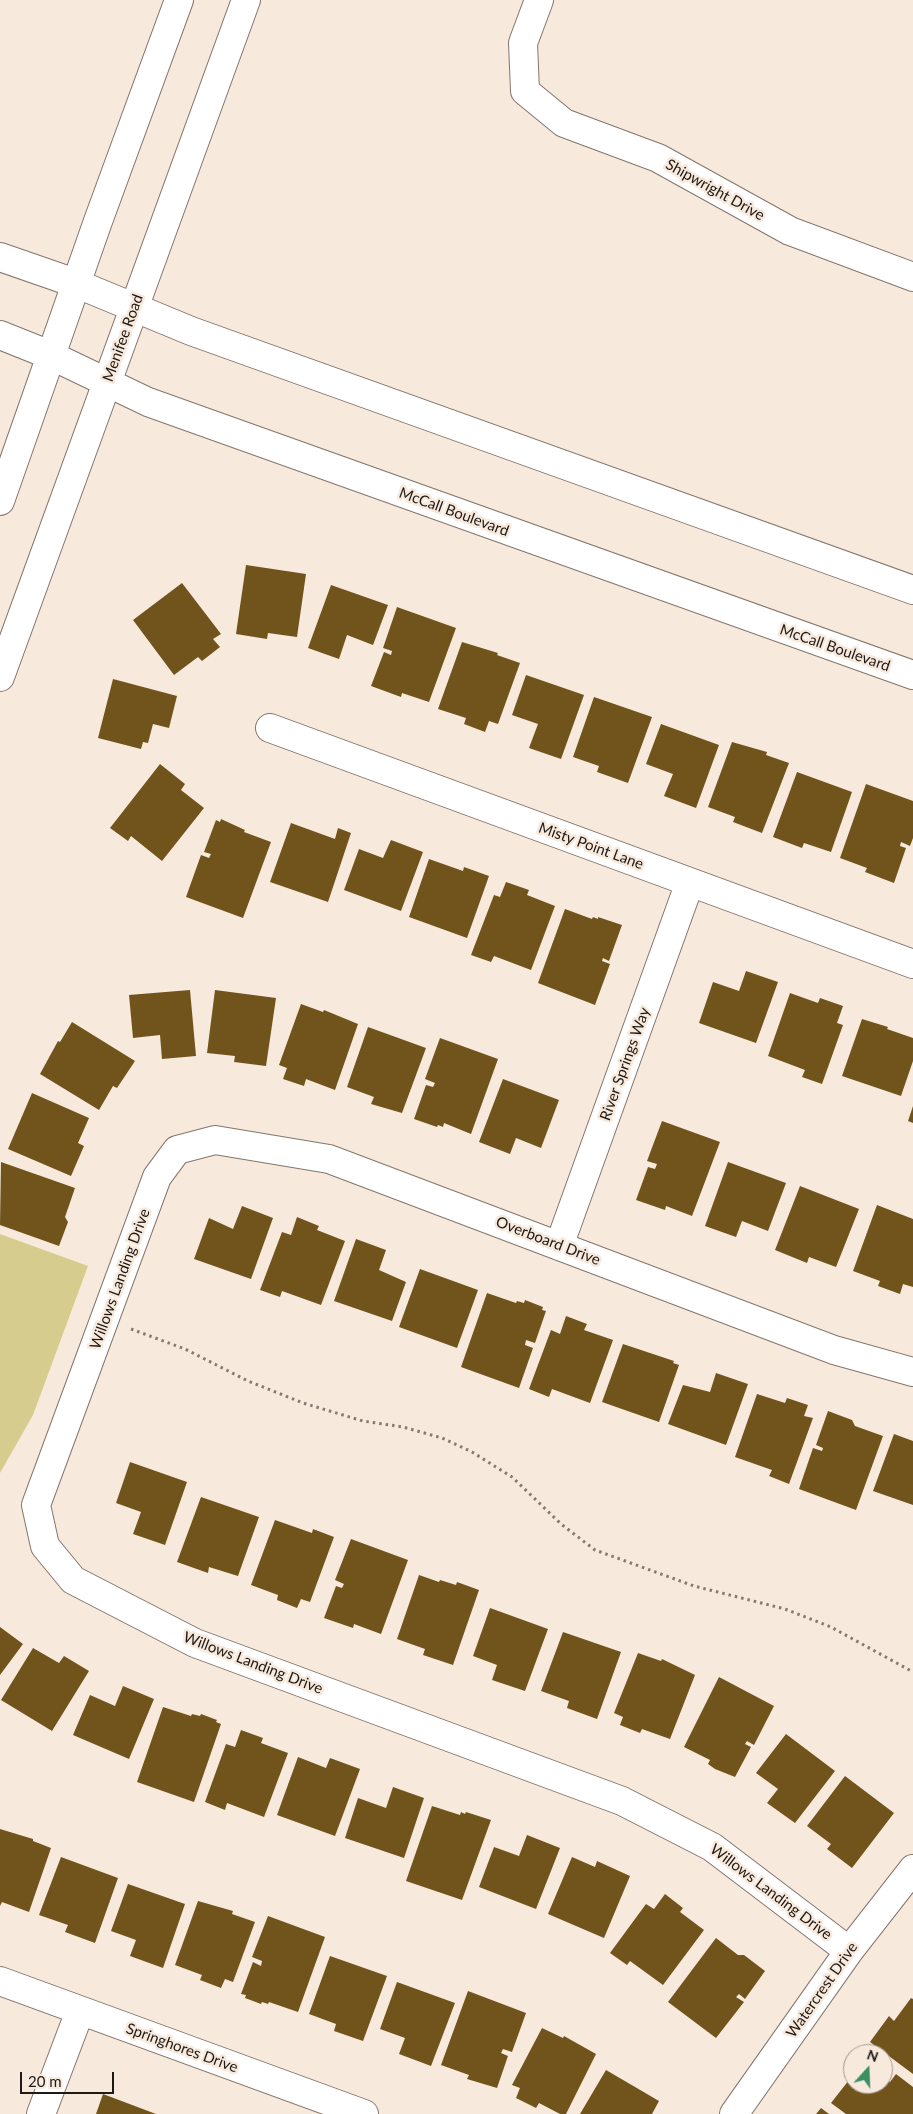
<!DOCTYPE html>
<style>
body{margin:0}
#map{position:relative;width:913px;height:2114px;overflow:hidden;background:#f8e9dd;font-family:Lato,sans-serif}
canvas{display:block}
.north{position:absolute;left:843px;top:2044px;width:50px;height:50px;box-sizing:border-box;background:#f8e9dd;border:1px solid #a1968d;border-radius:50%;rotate:20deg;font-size:14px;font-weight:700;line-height:20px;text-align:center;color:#1e1914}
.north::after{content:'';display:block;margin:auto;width:18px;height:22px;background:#3a8f63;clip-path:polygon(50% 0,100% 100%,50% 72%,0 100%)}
.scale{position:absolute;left:20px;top:2072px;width:94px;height:22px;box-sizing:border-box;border:2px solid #1e1914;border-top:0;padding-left:6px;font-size:15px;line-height:18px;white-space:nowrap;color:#1e1914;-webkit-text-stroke:4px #f8e9dd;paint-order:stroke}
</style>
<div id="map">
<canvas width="913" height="2114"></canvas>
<div class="north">N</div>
<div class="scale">20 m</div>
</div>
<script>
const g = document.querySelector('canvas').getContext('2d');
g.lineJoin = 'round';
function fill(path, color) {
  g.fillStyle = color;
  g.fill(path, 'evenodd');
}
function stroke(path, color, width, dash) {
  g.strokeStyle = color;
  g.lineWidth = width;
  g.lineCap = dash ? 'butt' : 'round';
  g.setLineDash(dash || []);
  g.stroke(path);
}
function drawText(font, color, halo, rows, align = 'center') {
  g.font = font + ' Lato,sans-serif';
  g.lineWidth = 5;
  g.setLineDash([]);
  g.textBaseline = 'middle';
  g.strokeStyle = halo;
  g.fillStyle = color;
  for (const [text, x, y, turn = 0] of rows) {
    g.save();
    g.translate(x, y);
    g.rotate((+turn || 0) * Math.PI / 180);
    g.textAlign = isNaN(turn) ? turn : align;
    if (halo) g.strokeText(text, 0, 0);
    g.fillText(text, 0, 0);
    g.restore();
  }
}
const water = new Path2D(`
 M0,1234l88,32 -55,149 -33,58z`);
const building = new Path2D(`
 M246,565l60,9 -9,63 -29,-4 -1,6 -31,-5z
 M182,583l39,51 -8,5 7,8 -18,14 -4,-4 -24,18 -41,-55z
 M331,585l57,20 -15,40 -26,-10 -8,24 -31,-11z
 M397,607l59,21 -27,74 -27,-9 -1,4 -30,-11 13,-34 7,3 1,-4 -9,-3z
 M462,642l36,11 -1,2 23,8 -22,61 -9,-3 -4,11 -21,-8 2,-6 -28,-9z
 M526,675l58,20 -23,64 -32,-11 9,-24 -26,-9z
 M113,679l64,17 -8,32 -16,-4 -5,19 -5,-1 -2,7 -43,-11z
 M594,697l58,20 -24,66 -31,-11 2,-6 -26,-9z
 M661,724l58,21 -23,63 -32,-12 9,-22 -27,-10z
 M732,742l35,10 -1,3 23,8 -27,70 -29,-11 2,-5 -27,-10z
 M160,764l25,20 -4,6 23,18 -42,53 -31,-25 -3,5 -18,-13z
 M797,772l55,20 -21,60 -27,-9 -2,5 -29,-11z
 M866,784l47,17v37l-3,8 -9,-4 -1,4 6,2 -12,35 -29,-11 2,-4 -27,-10z
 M221,819l24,11 -1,2 27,10 -28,76 -57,-21 15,-42 8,3 2,-4 -7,-2 12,-32 4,2z
 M291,823l44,16 3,-11 13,5 -23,69 -58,-20z
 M391,840l32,12 -22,59 -57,-21 15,-41 24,9z
 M429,859l34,12 1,-4 25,9 -22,62 -58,-21z
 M506,882l23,8 -2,5 28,11 -24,64 -37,-14 -3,6 -20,-7 23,-60 6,2z
 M565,909l27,10 1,-2 5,2v-2l24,8 -13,36 -6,-3 -1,3 8,3 -15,41 -57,-22z
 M746,971l32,11 -22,61 -57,-20 14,-41 26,9z
 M190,990l6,66 -34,3 -2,-24 -27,3 -4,-43z
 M215,990l61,8 -10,68 -32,-4 1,-6 -28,-3z
 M790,993l28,10 2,-5 23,8 -6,17 6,2 -21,59 -20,-7 3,-7 -37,-14z
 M301,1004l22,8 1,-2 34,14 -23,66 -29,-11 -2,7 -21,-7 4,-11 -8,-3z
 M862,1019l26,8 -1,2 26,9v23l-12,35 -59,-20z
 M72,1022l63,39 -18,27 -4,-2 -14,24 -59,-36 18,-33 2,1z
 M368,1027l58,21 -24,65 -31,-9 3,-7 -27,-10z
 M440,1038l58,21 -27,75 -27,-11 -1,4 -5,-2 -1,2 -23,-8 12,-34 7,2 2,-4 -10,-4z
 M503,1079l56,21 -18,48 -25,-10 -6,16 -31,-12z
 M32,1093l57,25 -11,25 6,3 -13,30 -63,-27z
 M913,1106v17l-5,-2z
 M662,1121l58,21 -28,74 -26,-10 -1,4 -29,-10 12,-33 7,2 2,-5 -10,-3z
 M1,1162l74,26 -10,29 3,5 -9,24 -59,-21z
 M728,1162l58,21 -18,48 -26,-10 -6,16 -31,-11z
 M800,1186l59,23 -23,58 -27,-10 -2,6 -32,-13z
 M877,1205l36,14v68l-10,-3 -3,10 -22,-8 2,-5 -27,-10z
 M242,1206l31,12 -22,61 -57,-20 15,-41 24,11z
 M297,1217l22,9 -2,4 28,11 -24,64 -39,-14 -2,6 -20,-7 22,-58 9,3z
 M356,1239l30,11 -7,20 27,12 -14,39 -58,-20z
 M420,1269l58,21 -21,58 -58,-21z
 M487,1293l29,10 1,-2 7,2 1,-3 18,7 -1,3 4,1 -11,32 -9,-3 -1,5 8,3 -14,40 -58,-21z
 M566,1316l21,8 -3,6 29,10 -23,63 -38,-14 -3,8 -20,-8 22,-59 9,4z
 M623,1344l51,17 -1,2 6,2 -20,57 -57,-20z
 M716,1373l32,11 -22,61 -58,-21 15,-39 27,7z
 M757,1394l28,9 2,-5 21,7 -4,11 9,2 -24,66 -20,-8 3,-6 -37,-13z
 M828,1411l24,9 3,6 28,10 -27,74 -57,-21 14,-41 9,3 1,-3 -7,-3z
 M894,1434l19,7v64l-40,-14z
 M130,1462l57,20 -22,63 -32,-11 8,-22 -25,-9z
 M201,1497l58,20 -21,59 -29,-9 -1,6 -31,-11z
 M275,1520l37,13 1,-4 21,8 -24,65 -9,-3 -4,9 -20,-8 1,-5 -27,-10z
 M351,1539l57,21 -27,74 -27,-10 -1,4 -29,-10 12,-32 6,2 2,-4 -9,-4z
 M419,1575l20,7 1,-2 16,5 1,-3 22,8 -26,75 -30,-10 2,-6 -28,-10z
 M490,1608l58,21 -23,62 -33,-11 5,-15 -24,-9z
 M0,1627l23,17 -23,31z
 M563,1632l58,20 -24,67 -30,-11 2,-7 -28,-10z
 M33,1648l26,15 5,-7 25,15 -37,60 -51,-31z
 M638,1653l23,8 1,-2 33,16 -25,64 -28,-10 -2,4 -20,-8 3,-8 -9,-4z
 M719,1677l55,29 -20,39 -7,-4 -2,3 6,3 -16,30 -20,-8 -7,-5 2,-4 -26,-13z
 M123,1686l31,13 -25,60 -56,-24 17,-40 25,11z
 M163,1707l28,9 1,-2 8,2 1,-2 16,6 -1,2 5,2 -27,78 -57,-20z
 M241,1730l22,8 -2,5 27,10 -24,64 -37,-14 -2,7 -20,-8 21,-58 9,3z
 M786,1734l49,37 -40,52 -28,-20 11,-14 -22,-16z
 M298,1757l28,11 4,-10 30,11 -25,67 -58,-21z
 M845,1776l49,37 -42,55 -25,-19 4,-5 -24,-18z
 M393,1787l31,11 -20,60 -59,-20 13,-40 28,10z
 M432,1806l28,9 1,-3 4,2 1,-2 25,8 -29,80 -56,-19z
 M0,1829l33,10v2l18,7 -22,64 -27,-10 -2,4z
 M527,1835l33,13 -24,61 -57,-22 15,-40 25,9z
 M61,1857l57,21 -23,65 -30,-11 3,-7 -29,-10z
 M572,1857l23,10 2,-6 33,15 -26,62 -56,-24z
 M128,1884l57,20 -22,64 -33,-12 6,-16 -25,-9z
 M665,1894l18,14 -3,4 24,18 -41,55 -33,-24 -3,4 -17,-12 36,-49 8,5z
 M198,1901l35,10 -1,3 23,8 -22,60 -8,-3 -4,9 -21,-8 2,-5 -27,-10z
 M268,1916l57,21 -27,75 -29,-10 -1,2 -6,-2 -1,2 -16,-6 1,-3 -5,-1 12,-32 8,4 1,-5 -10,-4z
 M716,1938l22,17h6l21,16 -20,28 -6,-5 -3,3 8,5 -28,36 -48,-36z
 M330,1956l57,20 -24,65 -29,-10 2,-7 -27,-10z
 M397,1982l58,21 -24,63 -32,-12 6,-16 -25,-9z
 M468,1991l58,22 -14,39 -9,-3 -2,4 7,3 -11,32 -30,-9 2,-4 -28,-10z
 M911,1998l2,1v75l-43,-32 19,-26 5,5z
 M542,2028l21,10 1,-2 32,18 -30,60h-6l-21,-11 -3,5 -20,-10 4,-10 -8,-3z
 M853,2063v21h30v-16l8,6 -4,6 3,2 6,-8 17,13v27h-67l-15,-11 18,-23 -5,-4z
 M606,2070l53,31 -7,13h-72z
 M103,2094l53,20h-60z
 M821,2108l8,6h-13z`);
const path = new Path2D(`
 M131,1329l54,20 63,32 55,22 60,18 40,6 39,11 30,14 40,25 49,47 34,26 99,36 91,23 46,18 82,45`);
const minor = new Path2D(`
 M539,0l-16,43 2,48 39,32 94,35 132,73 123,46
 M270,728l643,236
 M559,1246l131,-364
 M849,1951l-137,-104 -90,-46 -427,-158 -122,-63 -28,-34 -9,-41 121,-328 20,-27 38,-10 114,19 505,191 79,22
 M0,1981l364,133
 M41,2114l39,-103
 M734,2114l115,-163 64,-82`);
const major = new Path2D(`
 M0,257l75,26 116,48 722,259
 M0,335l50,20 98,47 765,273
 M0,501l97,-277 82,-224
 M0,677l246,-677`);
const streetNames = [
 ["Shipwright Drive",715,190,29],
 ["Menifee Road",123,338,-70],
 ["McCall Boulevard",454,512,20],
 ["McCall Boulevard",835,648,19],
 ["Misty Point Lane",591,846,20],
 ["River Springs Way",625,1064,-70],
 ["Overboard Drive",548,1241,21],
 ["Willows Landing Drive",120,1279,-70],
 ["Willows Landing Drive",253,1663,21],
 ["Willows Landing Drive",771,1892,37],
 ["Watercrest Drive",822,1990,-55],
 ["Springhores Drive",182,2048,20]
];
fill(water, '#d6cc8d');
fill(building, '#71541b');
stroke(minor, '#84766c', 30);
stroke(major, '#84766c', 30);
stroke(path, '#837a72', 3, [2.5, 4]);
stroke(minor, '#fff', 28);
stroke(major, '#fff', 28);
drawText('15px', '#1e1914', '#f8e9dd', streetNames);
</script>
